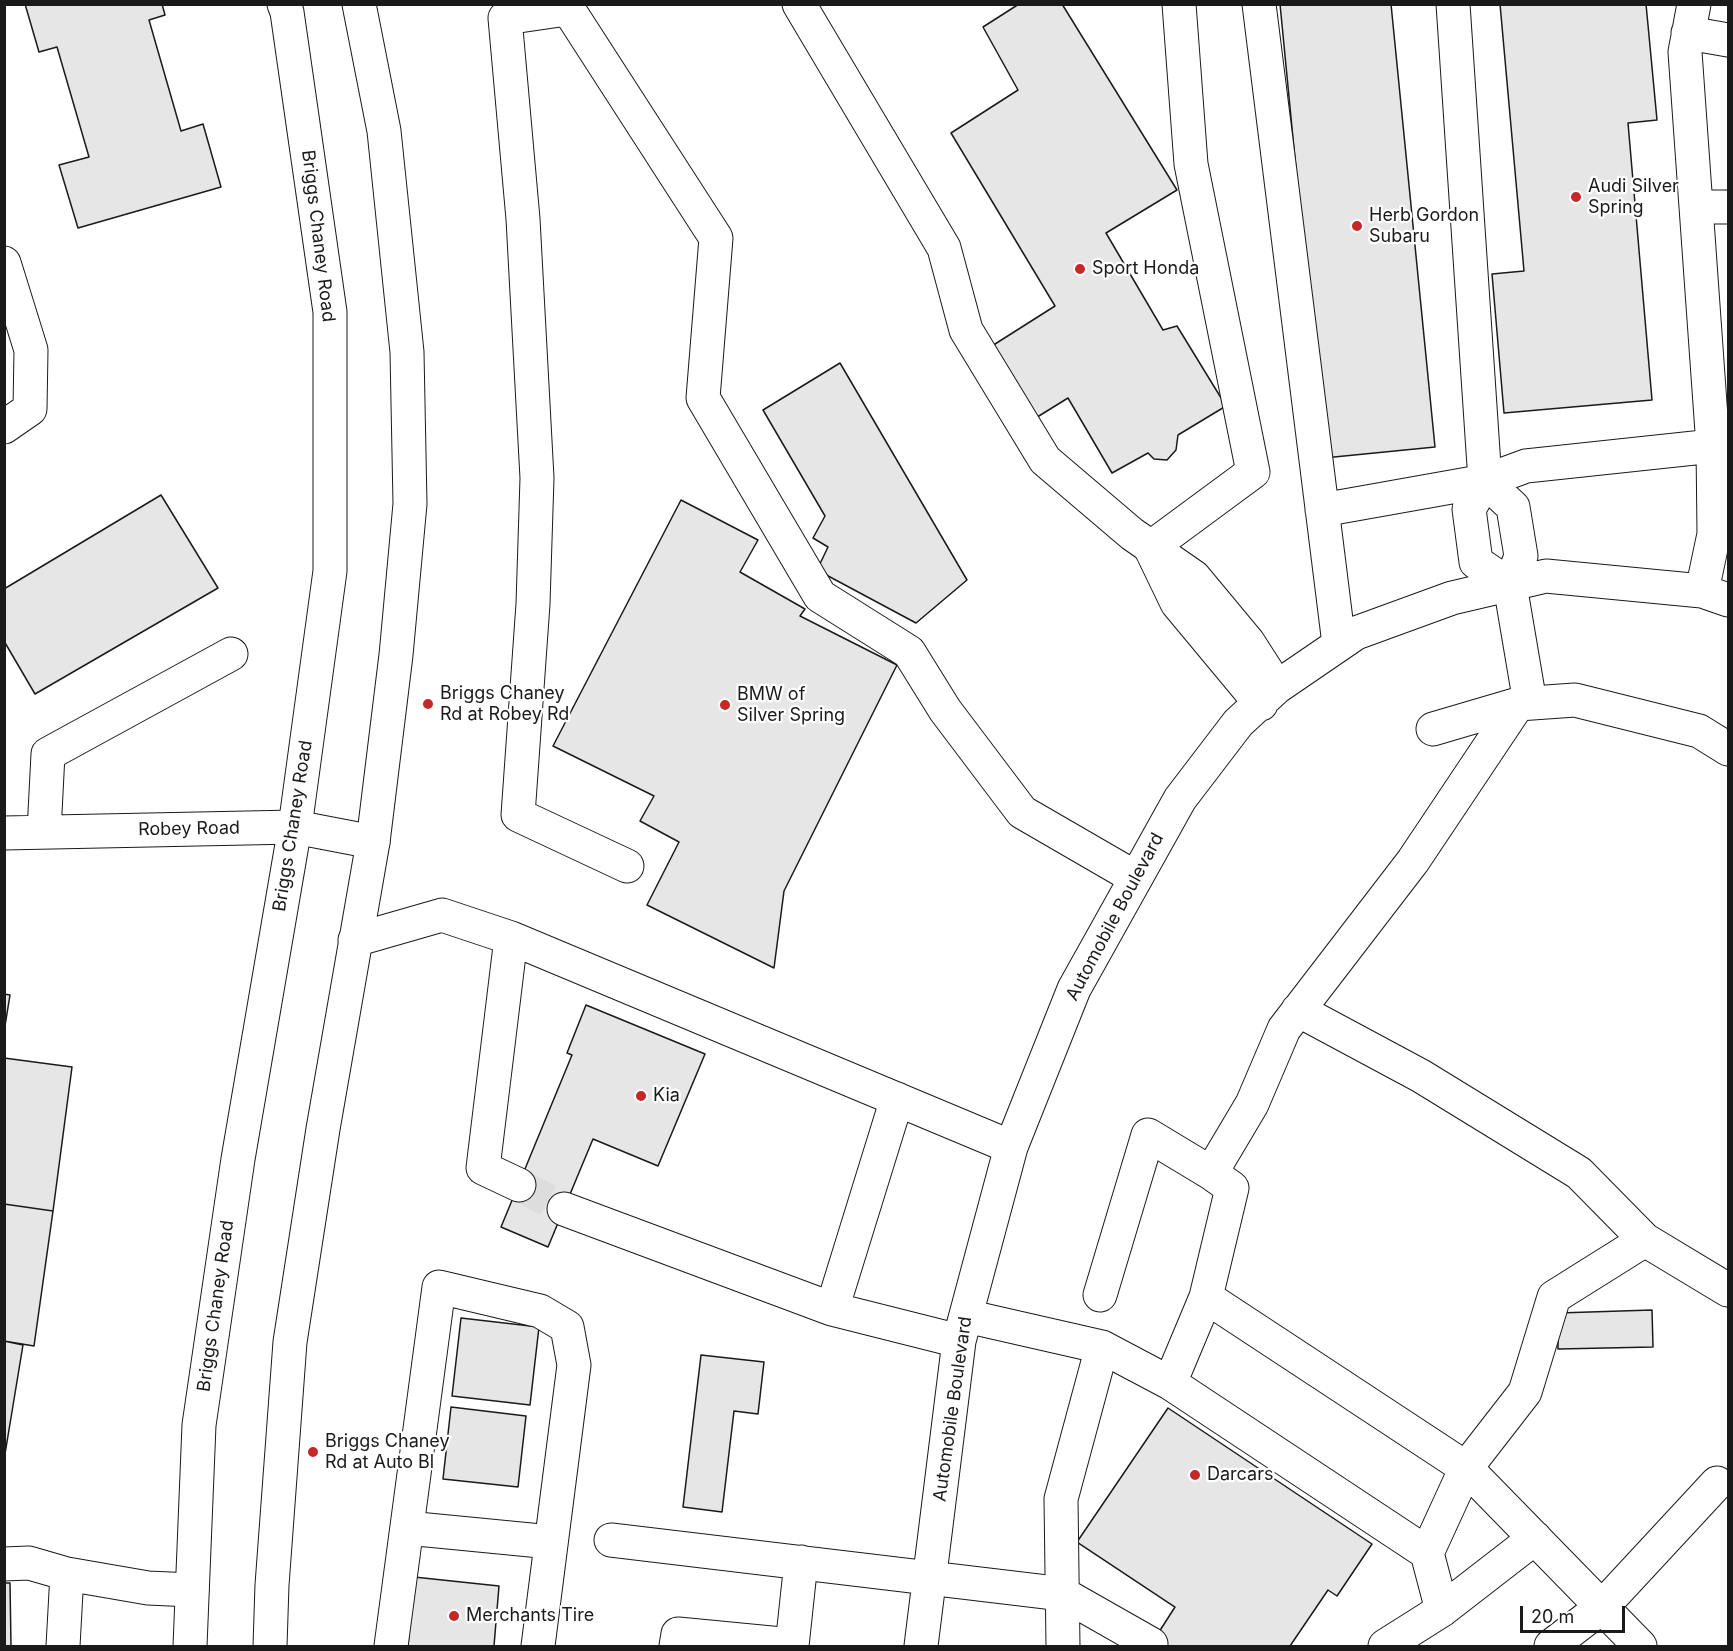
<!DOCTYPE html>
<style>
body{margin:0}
#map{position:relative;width:1733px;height:1651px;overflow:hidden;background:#fff;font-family:Inter,sans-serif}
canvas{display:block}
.frame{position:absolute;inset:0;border:6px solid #1a1a1a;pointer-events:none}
.scale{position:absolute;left:1520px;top:1606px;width:105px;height:27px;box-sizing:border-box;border:3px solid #1a1a1a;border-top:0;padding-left:8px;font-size:18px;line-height:21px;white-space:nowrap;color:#1a1a1a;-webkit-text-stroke:4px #fff;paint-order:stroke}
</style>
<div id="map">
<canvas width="1733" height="1651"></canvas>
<div class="frame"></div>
<div class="scale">20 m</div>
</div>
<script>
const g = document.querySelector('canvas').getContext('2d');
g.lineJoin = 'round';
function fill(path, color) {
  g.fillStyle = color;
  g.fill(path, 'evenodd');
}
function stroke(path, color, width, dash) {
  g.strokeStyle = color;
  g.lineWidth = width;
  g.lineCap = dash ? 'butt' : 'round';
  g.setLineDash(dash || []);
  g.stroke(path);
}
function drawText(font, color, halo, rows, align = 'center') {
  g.font = font + ' Inter,sans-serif';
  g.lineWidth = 4.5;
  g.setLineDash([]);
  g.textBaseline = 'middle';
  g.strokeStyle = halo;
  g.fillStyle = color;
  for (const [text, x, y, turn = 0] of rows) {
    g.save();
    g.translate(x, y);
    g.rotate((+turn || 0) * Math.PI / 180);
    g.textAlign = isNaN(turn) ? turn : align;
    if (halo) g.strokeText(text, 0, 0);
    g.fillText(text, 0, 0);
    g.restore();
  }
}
const building = new Path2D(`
 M25,4h137l3,11 -16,5 32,111 22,-7 18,63 -143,41 -19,-63 30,-8 -32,-110 -18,5z
 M1019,4h43l115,186 -71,43 57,97 14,-4 49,80 -48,29 -2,15 -9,10 -13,-1 -6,-6 -36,20 -44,-75 -42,26 -42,-73 71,-45 -104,-173 67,-43 -35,-63z
 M1280,4h111l44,443 -111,11z
 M1500,4h146l11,116 -29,3 24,277 -148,13 -12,-139 32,-3z
 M840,363l127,217 -51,43 -99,-53 11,-23 -15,-9 12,-22 -62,-106z
 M161,495l57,93 -183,106 -31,-53v-52z
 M681,500l77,40 -18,32 65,37 -5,7 97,49 -113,226 -10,77 -127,-63 32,-63 -39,-21 14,-25 -101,-50z
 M4,994l6,1 -6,37z
 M586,1005l119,49 -47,112 -65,-27 -45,108 -47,-20 71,-172 -5,-2z
 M4,1058l68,9 -19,144 -49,-7z
 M4,1204l49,7 -19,135 -30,-5z
 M1652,1310l1,37 -95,2v-36z
 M461,1318l78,9 -9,78 -78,-9z
 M4,1341l19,4 -19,115z
 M701,1355l63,7 -6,52 -24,-3 -12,101 -39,-5z
 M451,1407l75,9 -8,71 -75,-8z
 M1168,1408l204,136 -35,52 -9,-6 -38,56h-140l25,-39 -98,-65z
 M414,1577l85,9 -5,60h-86z
 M4,1583h6l1,63h-7z`);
const minorTunnel = new Path2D(`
 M519,1185l45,24`);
const minor = new Path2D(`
 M565,4l151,234 -13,160 117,198 89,56 36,58 77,102 114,66
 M799,4l145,244 22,82 79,130 87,74 62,43 54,65 29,45
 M1259,4l80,640
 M1453,4l32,477 -16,28 7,53 34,23
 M567,9l-62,9 18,201 14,259 -4,126 -15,211 109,51
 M1688,33l40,7
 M1696,207h32
 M4,263l27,87 -1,59 -26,18
 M1485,481l28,26 8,49 -11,29 20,118
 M1322,510l163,-29 41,-15 187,-20 -28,-394 9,-48
 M1150,548l103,-76 -62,-308 -12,-160
 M1151,549l26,54 84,101
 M1702,591l12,-57 -1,-88 15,6
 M1433,729l85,-25 57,-4 124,31 29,18
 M44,832l4,-78 183,-100
 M4,833l291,-6 78,15
 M511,938l500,209
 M355,940l87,-25 69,23 -28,230 36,17
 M1298,1010l123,66 158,97 66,67 83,50
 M1211,1173l21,15 -26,109 -36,86 257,170 39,-85 59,-76 29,-95 91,-57
 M564,1209l268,100 127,32
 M1100,1295l48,-160 63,38 41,-69 32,-75 129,-168 105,-157
 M1206,1297l260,171 174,178
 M832,1309l65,-210
 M966,1316l136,31 68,36
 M407,1528l144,14
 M611,1540l452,54 88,50
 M1427,1553l15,57
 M4,1564l25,-1 38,11
 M63,1646l4,-72 81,14 44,2
 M391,1646l48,-359 101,24 27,16 7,38 -36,281
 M676,1646l2,-12 114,11
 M792,1646l9,-84
 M921,1646l38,-305 52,-194 63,-158 106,-190 58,-76 39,-36 79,-54 96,-35 94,-22 156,15 26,9
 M1063,1646l-2,-147 41,-152
 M1385,1646l57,-36 93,-72
 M1551,1646l51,-39 115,-124`);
const major = new Path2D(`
 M190,1646l9,-221 39,-266 57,-332 35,-256v-259l-43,-300 -3,-8
 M270,1646l2,-61 18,-243 33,-213 50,-287 23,-187 14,-151 -3,-152 -23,-221 -25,-127`);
const markers = [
 [1576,197,6,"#c62828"],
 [1357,226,6,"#c62828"],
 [1080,269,6,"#c62828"],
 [428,704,6,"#c62828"],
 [725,705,6,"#c62828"],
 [641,1096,6,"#c62828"],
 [313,1452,6,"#c62828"],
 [1195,1475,6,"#c62828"],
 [454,1616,6,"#c62828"]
];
const poiNames = [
 ["Audi Silver",1588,187],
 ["Spring",1588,208],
 ["Herb Gordon",1369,216],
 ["Subaru",1369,237],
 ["Sport Honda",1092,269],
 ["Briggs Chaney",440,694],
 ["Rd at Robey Rd",440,715],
 ["BMW of",737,695],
 ["Silver Spring",737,716],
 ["Kia",653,1096],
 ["Briggs Chaney",325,1442],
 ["Rd at Auto Bl",325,1463],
 ["Darcars",1207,1475],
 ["Merchants Tire",466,1616]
];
const streetNames = [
 ["Briggs Chaney Road",318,236,83],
 ["Briggs Chaney Road",293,826,-81],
 ["Robey Road",189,829,-1],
 ["Automobile Boulevard",1115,917,-62],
 ["Briggs Chaney Road",216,1306,-82],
 ["Automobile Boulevard",953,1409,-82]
];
fill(building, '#e6e6e6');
stroke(building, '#1a1a1a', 1.5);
stroke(minorTunnel, '#ddd', 33, [33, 16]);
stroke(minor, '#1a1a1a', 35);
stroke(major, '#1a1a1a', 35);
stroke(minor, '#fff', 33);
stroke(major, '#fff', 33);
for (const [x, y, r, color] of markers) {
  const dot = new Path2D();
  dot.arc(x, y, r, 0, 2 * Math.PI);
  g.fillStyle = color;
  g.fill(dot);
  stroke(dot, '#fff', 2);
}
drawText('18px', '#1a1a1a', '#fff', poiNames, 'left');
drawText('18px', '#1a1a1a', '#fff', streetNames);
</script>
